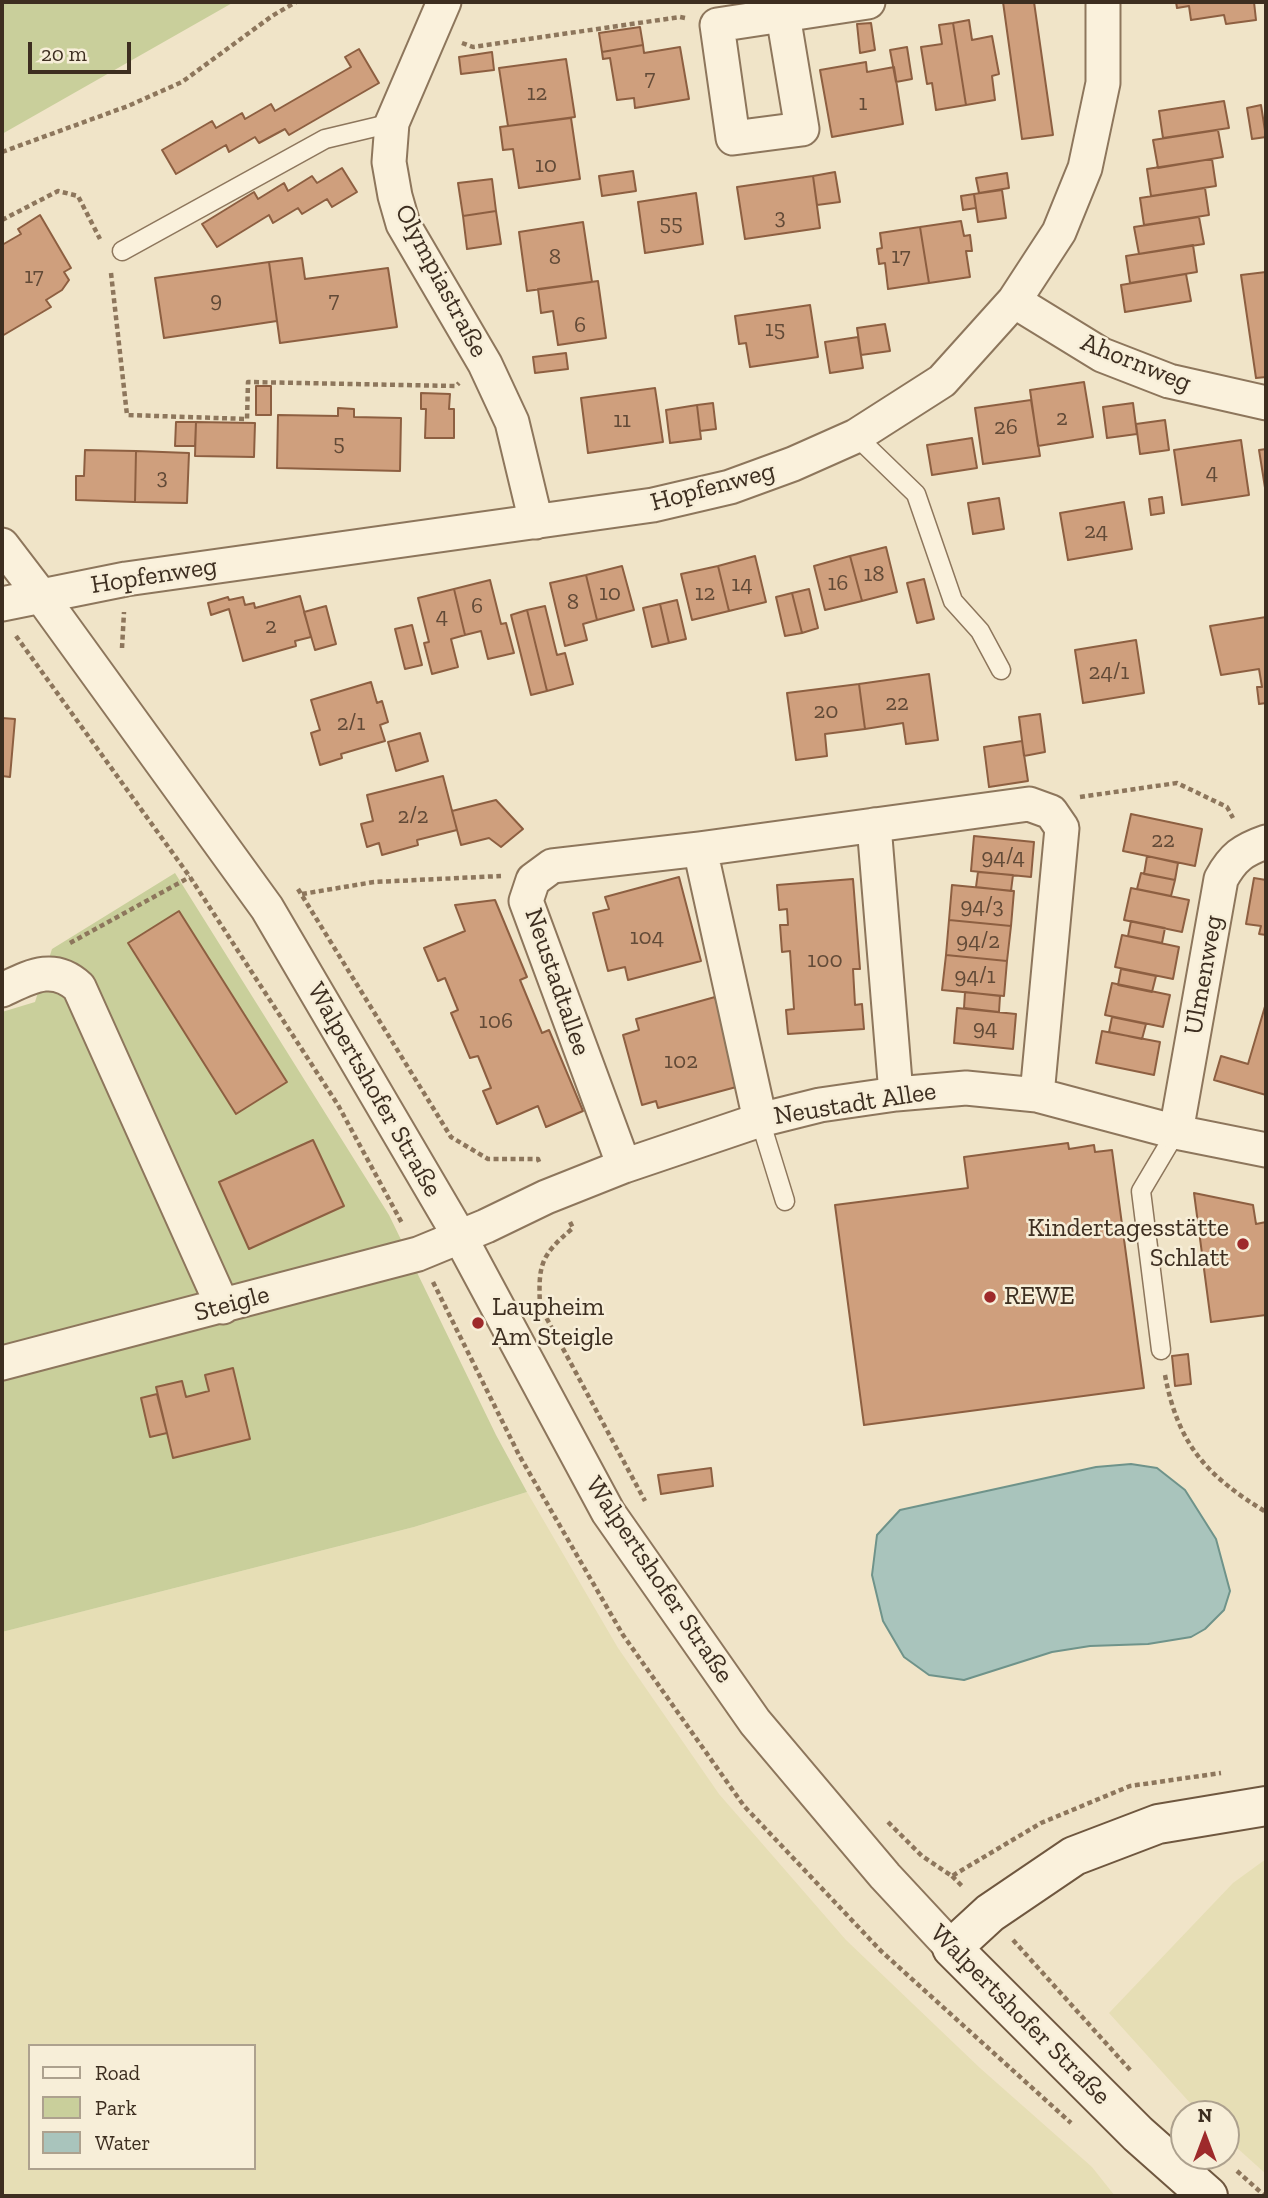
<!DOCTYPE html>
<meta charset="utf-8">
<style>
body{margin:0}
#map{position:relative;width:1268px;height:2198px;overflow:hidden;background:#f0e4c8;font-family:"Zilla Slab",serif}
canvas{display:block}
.frame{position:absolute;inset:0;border:4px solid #3d2e20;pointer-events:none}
.legend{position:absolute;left:28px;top:2044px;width:228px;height:126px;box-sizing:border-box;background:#f7eed8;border:2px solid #ada18e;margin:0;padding:9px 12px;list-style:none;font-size:21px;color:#3d2e20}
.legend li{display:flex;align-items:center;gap:14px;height:35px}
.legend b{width:35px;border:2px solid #ada18e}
.north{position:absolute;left:1170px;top:2100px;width:70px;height:70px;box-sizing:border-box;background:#f7eed8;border:2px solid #ada18e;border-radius:50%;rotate:0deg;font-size:19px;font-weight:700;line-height:28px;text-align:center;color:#3d2e20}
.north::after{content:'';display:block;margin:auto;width:24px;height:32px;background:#9e2a2b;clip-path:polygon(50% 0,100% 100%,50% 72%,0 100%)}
.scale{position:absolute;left:28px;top:42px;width:103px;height:32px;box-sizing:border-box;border:4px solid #3d2e20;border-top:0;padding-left:9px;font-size:21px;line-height:24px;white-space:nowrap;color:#3d2e20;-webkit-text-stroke:5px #f7eed8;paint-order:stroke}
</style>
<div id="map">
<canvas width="1268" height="2198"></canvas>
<div class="frame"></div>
<ul class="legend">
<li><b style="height:9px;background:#faf1dc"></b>Road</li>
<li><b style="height:19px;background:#c9cf9b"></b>Park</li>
<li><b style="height:19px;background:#a9c4bc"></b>Water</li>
</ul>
<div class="north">N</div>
<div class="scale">20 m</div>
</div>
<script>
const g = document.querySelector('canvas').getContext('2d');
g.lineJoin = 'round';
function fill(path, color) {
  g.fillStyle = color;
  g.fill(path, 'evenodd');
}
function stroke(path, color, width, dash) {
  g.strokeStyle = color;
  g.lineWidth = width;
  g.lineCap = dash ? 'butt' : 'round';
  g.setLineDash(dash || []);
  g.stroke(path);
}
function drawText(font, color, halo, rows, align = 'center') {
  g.font = font + ' "Zilla Slab",serif';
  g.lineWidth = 5;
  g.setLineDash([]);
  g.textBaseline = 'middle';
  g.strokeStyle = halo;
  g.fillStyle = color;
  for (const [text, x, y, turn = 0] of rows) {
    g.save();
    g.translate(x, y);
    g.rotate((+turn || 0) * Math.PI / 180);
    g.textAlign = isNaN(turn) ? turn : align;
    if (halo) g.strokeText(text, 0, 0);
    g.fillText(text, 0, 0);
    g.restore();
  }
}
const farmland = new Path2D(`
 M527,1492l91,156 101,146 127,146 134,128 112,99 23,29h-1113v-564l412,-105zM30,2046h224v122h-224z
 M1266,1859v315l-40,-36v-24h-26l-91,-101 124,-130z`);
const green = new Path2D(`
 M2,2h232l-232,132z
 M175,873l214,342 107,220 31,57 -113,35 -412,105v-620l33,-10 17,-53z`);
const water = new Path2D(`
 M1131,1464l26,4 28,22 31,49 14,52 -6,19 -19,19 -14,8 -43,7 -58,2 -38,6 -88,28 -35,-5 -25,-18 -21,-36 -11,-46 5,-40 23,-25 196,-43z`);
const building = new Path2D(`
 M1003,2h31l19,133 -31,4z
 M1176,2h78l2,18 -30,4 -2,-9 -33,5 -2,-14 -12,2z
 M969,20l3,20 20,-4 7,38 -7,2 3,24 -29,5 -13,-82z
 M871,23l4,27 -15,3 -3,-29z
 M953,23l13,82 -30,5 -4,-27 -5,1 -6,-37 21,-3 -3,-19z
 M640,27l3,18 -41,7 -3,-19z
 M643,45l1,8 36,-6 9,52 -54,9 -1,-10 -17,2 -7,-42 -7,1 -1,-7z
 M907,47l5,32 -16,3 -6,-32z
 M359,49l20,34 -90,52 -4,-6 -26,14 -4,-6 -26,15 -3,-7 -50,29 -14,-24 50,-29 4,7 26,-15 3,6 26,-15 4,7 76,-44 -6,-10z
 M492,52l2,18 -33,4 -2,-17z
 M566,59l9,58 -67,9 -9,-58z
 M866,62l1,10 27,-5 9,57 -71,13 -12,-67z
 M1224,101l5,27 -66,10 -4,-27z
 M1261,105l5,32 -14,2 -5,-31z
 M571,118l9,61 -61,9 -6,-39 -10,1 -3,-23z
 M1218,130l5,27 -65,11 -5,-28z
 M1212,159l4,27 -65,10 -4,-27z
 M342,168l15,24 -25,15 -5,-8 -25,15 -4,-6 -25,15 -4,-8 -52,32 -15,-23 52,-32 4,7 26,-16 4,8 24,-15 5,7z
 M633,171l3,20 -34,5 -3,-20z
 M835,172l5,30 -23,3 -4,-29z
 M1007,173l2,15 -30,5 -3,-15z
 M813,176l7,52 -75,11 -8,-52z
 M492,179l4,32 -33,5 -5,-33z
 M1205,188l4,27 -65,10 -4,-27z
 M1002,190l4,28 -28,4 -4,-28z
 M696,193l7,51 -58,9 -7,-51z
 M974,194l2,14 -13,2 -2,-14z
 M496,211l5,33 -34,5 -4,-33z
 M40,215l31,53 -7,4 5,8 -7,10 -16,10 5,7 -49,29v-91l19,-11 -3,-5z
 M1199,217l5,27 -65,10 -5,-27z
 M961,221l3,15 6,-1 2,16h-6l4,26 -41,6 -9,-56z
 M583,222l9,60 -65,9 -8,-59z
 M920,227l9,56 -41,6 -3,-26 -6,1 -2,-15 5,-1 -2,-15z
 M1193,245l4,27 -67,11 -4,-27z
 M302,258l3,21 83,-11 9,59 -117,16 -11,-81z
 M269,262l8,59 -113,17 -9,-60z
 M1266,272v105l-10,1 -15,-103z
 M1186,274l5,27 -66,11 -4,-27z
 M598,281l8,57 -48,7 -5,-34 -12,2 -3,-24z
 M810,305l8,52 -68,10 -4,-24 -7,1 -4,-28z
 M885,324l5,27 -29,4 -4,-27z
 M858,337l5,31 -33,5 -5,-31z
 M566,353l2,16 -33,4 -2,-16z
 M1084,382l9,55 -55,9 -8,-56z
 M256,386h15v29h-15z
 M655,388l8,54 -75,11 -7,-55z
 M421,393l29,1 -1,15h5v29h-29l1,-29h-5z
 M1031,400l9,56 -57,8 -8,-56z
 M713,403l3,26 -16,2 -3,-26z
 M1133,403l4,31 -30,4 -4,-31z
 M697,405l4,34 -31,4 -4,-33z
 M338,408l16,1v8l47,1 -1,53 -123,-3 1,-53 60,1z
 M1165,420l4,30 -29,4 -4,-30z
 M176,422h20l-1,24h-20z
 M196,422l59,1 -1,34 -59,-1z
 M972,438l5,30 -45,7 -5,-30z
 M1241,440l8,55 -67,10 -8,-55z
 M1266,449v45l-7,-44z
 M85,450l51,1 -1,51 -59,-2v-24h8z
 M136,451l53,2 -2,50 -52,-1z
 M1162,497l2,16 -13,2 -2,-16z
 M999,498l5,31 -31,5 -5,-31z
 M1124,502l8,47 -64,11 -8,-47z
 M886,547l11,45 -35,9 -12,-45z
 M755,556l11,46 -37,9 -11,-45z
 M850,556l12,45 -37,9 -11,-44z
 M622,566l12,44 -37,10 -11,-45z
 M718,566l11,45 -37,9 -11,-46z
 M586,575l11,45 -14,4 4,16 -22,6 -15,-63z
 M924,579l10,40 -17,4 -10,-40z
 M490,580l11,44 5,-1 8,30 -26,6 -7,-28 -16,4 -11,-46z
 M454,589l11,46 -14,4 7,28 -26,7 -8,-31 5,-1 -11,-44z
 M809,589l9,39 -16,5 -10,-40z
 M792,593l10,40 -17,3 -9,-39z
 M300,596l11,41 -16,4 1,5 -53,15 -14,-52 -18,6 -3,-12 20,-6 1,3 14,-3 2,8 9,-2 1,5z
 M677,600l9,39 -17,4 -9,-39z
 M660,604l9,39 -17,4 -9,-39z
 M326,606l10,38 -21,6 -11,-38z
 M545,606l12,49 8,-2 8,31 -26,7 -20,-81z
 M527,610l20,81 -16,4 -20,-80z
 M1266,617v86l-7,1 -2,-17h5l-3,-18 -38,6 -11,-49z
 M412,625l10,40 -17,4 -10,-40z
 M1136,640l8,53 -61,10 -8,-53z
 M929,674l9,66 -32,4 -3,-21 -38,6 -6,-45z
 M371,682l6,21 5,-2 6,21 -8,3 5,16 -44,13 1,4 -22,7 -9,-32 9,-3 -9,-30z
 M859,684l6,45 -40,5 2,22 -31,4 -9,-67z
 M1040,714l5,38 -21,4 -5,-39z
 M2,718l13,1 -5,58 -8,-1z
 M420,733l8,28 -32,10 -8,-29z
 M1022,741l6,40 -39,6 -5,-40z
 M443,776l14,54 -40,10 1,5 -36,10 -3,-12 -12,4 -6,-23 12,-3 -6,-26z
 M496,800l27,29 -22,18 -12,-9 -28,7 -9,-34z
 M1131,814l71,15 -7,37 -72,-15z
 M974,836l60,6 -3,35 -60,-6z
 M1147,856l31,7 -3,17 -31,-6z
 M978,872l35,3 -2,16 -35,-4z
 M1141,873l34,7 -4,16 -34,-7z
 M679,877l22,84 -73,19 -3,-13 -17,4 -15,-58 16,-4 -4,-12z
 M1254,878l12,2v55l-7,-1 2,-8 -15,-2z
 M853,879l7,90h-7l2,36 7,-1 2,25 -76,5 -2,-24 8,-1 -4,-58 -8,1 -2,-27h8l-1,-16 -8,1 -2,-25z
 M952,885l62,6 -3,35 -62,-6z
 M1131,888l58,12 -7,32 -58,-12z
 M495,900l32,77 -7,3 22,53 7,-3 34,81 -37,16 -8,-21 -41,18 -14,-33 8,-3 -13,-32 -8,2 -19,-45 7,-3 -13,-32 -7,3 -14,-33 41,-17 -10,-26z
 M179,911l108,171 -51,32 -108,-171z
 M949,920l62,6 -4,35 -61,-6z
 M1131,921l34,7 -3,15 -34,-7z
 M1122,935l57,12 -6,32 -58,-12z
 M946,955l61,6 -3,35 -62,-6z
 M1121,969l35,7 -4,16 -34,-7z
 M1112,983l58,12 -7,32 -58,-12z
 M965,992l35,4 -1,16 -35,-4z
 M715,997l25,89 -82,22 -2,-7 -14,4 -19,-70 16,-5 -3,-11z
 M1266,1003v92l-52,-15 7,-24 27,8z
 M957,1008l59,6 -3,35 -59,-6z
 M1112,1017l34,7 -4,15 -33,-7z
 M1102,1031l58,11 -6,33 -58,-12z
 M313,1140l31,66 -95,43 -30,-67z
 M1068,1143l1,6 25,-4 1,7 17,-2 32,238 -280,37 -29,-220 133,-17 -4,-31z
 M1194,1193l59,12 3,19 10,-2v93l-55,7z
 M1188,1354l3,30 -16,2 -3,-30z
 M233,1368l17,71 -77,19 -17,-71 26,-6 4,16 23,-6 -4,-16z
 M157,1394l10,39 -17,4 -9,-39z
 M711,1468l2,18 -52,8 -3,-19z`);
const path = new Path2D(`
 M462,43l11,4 207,-30 5,1
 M2,152l126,-46 54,-24 90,-66 24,-14
 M2,220l56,-29 20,5 22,43
 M111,273l16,142 120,4 1,-37 208,4 3,-3
 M16,636l174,241 148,228 65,120
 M122,648l2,-36
 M1080,797l97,-14 50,24 6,11
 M298,889l153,248 37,22h50l2,5
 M302,894l72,-12 127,-6
 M70,943l120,-66
 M570,1222l3,6c-32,27 -35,36 -33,78l105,195
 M433,1282l86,173 104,180 121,171 137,145 190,172
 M1165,1375c13,70 42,101 101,137
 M888,1822l34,34 30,20 89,-53 89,-37 91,-13
 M952,1876l12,12
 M1013,1940l118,131
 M1237,2171l28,25`);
const lane = new Path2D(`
 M122,251l203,-112 67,-16
 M856,436l60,58 37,107 27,30 21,39
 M760,1120l25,81
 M1161,1350l-20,-159 35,-59`);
const street = new Path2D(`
 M444,2l-52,121 -3,39 6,34 8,28 82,140 27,58 24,100
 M783,15l19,114 -69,9 -16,-113 151,-23
 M1014,301l88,54 67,26 97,22
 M2,545l39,51 226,312 193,329 148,275 147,210 130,154 67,72
 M2,604l124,-25 527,-74 77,-18 63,-23 63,-28 86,-55 72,-80 45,-69 26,-64 18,-85v-81
 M874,825l22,269
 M700,849l60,271
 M2,990c28,-13 51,-27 77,-3l144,320
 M1176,1132l45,-253c12,-22 22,-29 45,-37
 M624,1166l-98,-265 7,-21 19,-14 148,-17 329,-45 22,8 11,16 -25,267
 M2,1363l416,-109 68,-28 60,-29 78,-31 136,-46 60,-15 76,-11 70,-6 71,7 139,37 90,18`);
const secondary = new Path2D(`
 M1208,2196l-70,-62 -186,-186 38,-35 84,-57 84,-32 108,-18`);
const markers = [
 [1243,1244,7,"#9e2a2b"],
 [990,1297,7,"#9e2a2b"],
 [478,1323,7,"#9e2a2b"]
];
const numberNames = [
 ["7",650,78],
 ["12",537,93],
 ["1",863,103],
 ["10",546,165],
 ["3",780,217],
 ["55",671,223],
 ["17",901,256],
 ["8",555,257],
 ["17",34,276],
 ["9",216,300],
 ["7",334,300],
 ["6",580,325],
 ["15",775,329],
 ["2",1062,418],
 ["11",622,420],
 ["26",1006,427],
 ["5",339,443],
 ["4",1212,472],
 ["3",162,477],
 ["24",1096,531],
 ["18",874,574],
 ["16",838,583],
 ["14",742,584],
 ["10",610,593],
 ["12",705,593],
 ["8",573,602],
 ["6",477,606],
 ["4",442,616],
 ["2",271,626],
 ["24/1",1109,672],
 ["22",897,703],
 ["20",826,711],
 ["2/1",351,723],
 ["2/2",413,816],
 ["22",1163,840],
 ["94/4",1003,857],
 ["94/3",982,906],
 ["104",647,937],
 ["94/2",978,941],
 ["100",825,960],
 ["94/1",975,976],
 ["106",496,1021],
 ["94",985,1028],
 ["102",681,1061]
];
const streetNames = [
 ["Olympiastraße",441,281,62],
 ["Ahornweg",1136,363,22],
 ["Hopfenweg",713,487,-15],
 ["Hopfenweg",154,576,-9],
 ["Ulmenweg",1204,975,-80],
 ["Neustadtallee",557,982,71],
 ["Walpertshofer Straße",374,1090,60],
 ["Neustadt Allee",855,1104,-9],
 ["Steigle",232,1304,-15],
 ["Walpertshofer Straße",659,1580,56],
 ["Walpertshofer Straße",1020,2015,45]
];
const poiNames = [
 ["Kindertagesstätte",1229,1229,"right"],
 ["Schlatt",1229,1259,"right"],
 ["REWE",1004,1297],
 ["Laupheim",492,1308],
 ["Am Steigle",492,1338]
];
fill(farmland, '#e6deb5');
fill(green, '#c9cf9b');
fill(water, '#a9c4bc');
stroke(water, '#6f938a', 2);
fill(building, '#cf9f7d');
stroke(building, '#8d5f41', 2);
stroke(lane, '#8d765c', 21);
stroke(street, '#8d765c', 37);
stroke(secondary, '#6f573f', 42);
stroke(path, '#8d765c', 4.5, [5, 3.5]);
stroke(lane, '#faf1dc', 18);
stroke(street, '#faf1dc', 33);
stroke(secondary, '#faf1dc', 38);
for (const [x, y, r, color] of markers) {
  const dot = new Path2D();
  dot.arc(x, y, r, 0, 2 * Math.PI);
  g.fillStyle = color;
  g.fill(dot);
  stroke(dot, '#f7eed8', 2.5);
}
drawText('23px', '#624a37', null, numberNames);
drawText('26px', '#3d2e20', '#f7eed8', streetNames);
drawText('26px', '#3d2e20', '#f7eed8', poiNames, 'left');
</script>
